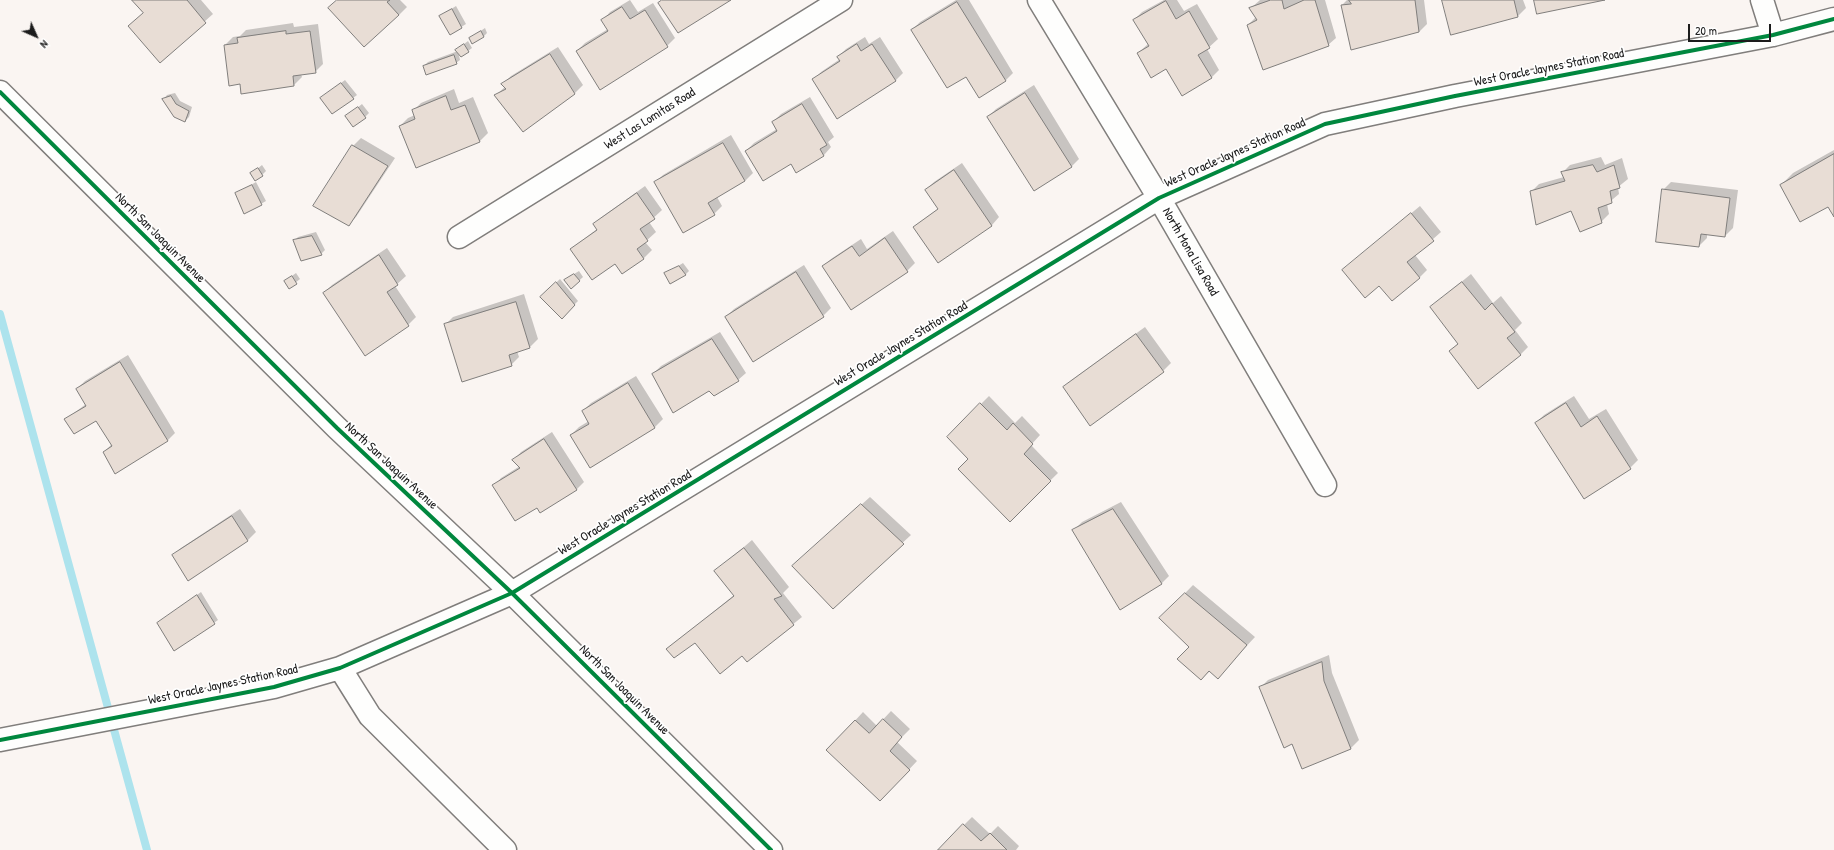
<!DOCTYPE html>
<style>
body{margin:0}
#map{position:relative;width:1834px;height:850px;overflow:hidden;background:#faf5f2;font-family:"Patrick Hand",sans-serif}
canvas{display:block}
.north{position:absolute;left:16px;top:16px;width:40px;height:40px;-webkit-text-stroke:3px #fff;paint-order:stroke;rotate:135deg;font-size:11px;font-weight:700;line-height:16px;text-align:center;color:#1c1c1c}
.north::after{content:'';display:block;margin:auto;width:14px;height:18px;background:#1c1c1c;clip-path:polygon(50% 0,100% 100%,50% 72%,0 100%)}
.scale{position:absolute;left:1688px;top:24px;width:83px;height:18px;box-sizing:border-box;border:2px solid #1c1c1c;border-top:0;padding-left:5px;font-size:12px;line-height:14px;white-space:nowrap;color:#1c1c1c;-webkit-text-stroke:3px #fff;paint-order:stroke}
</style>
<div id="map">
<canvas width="1834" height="850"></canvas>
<div class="north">N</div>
<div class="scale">20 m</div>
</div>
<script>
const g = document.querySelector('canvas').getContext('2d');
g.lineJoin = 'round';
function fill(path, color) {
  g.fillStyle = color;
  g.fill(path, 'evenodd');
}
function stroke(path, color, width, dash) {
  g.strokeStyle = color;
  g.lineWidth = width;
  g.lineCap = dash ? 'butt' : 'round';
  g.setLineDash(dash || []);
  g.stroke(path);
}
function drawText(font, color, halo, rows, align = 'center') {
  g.font = font + ' "Patrick Hand",sans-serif';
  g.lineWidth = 3.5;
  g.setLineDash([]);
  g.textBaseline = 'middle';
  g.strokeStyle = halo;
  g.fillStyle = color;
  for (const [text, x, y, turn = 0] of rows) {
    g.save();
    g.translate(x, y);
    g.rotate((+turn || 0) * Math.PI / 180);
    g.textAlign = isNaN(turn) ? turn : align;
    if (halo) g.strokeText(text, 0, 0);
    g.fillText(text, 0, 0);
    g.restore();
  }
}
const shadow = new Path2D(`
 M133,0h68l12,14 -53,47 -16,-48z
 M337,0h63l7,7 -8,8z
 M630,0l8,12 15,-9 22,35 -8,8 -90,5 8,-8 23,-14 -5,-9 7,-8z
 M956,0h13l44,73 -8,8 -38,-6 -55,-45 8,-8z
 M1164,0h13l7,11 13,-7 21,35 -11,10 12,21 -8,8 -44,-10 -29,-15 10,-9 -14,-24 8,-8z
 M1260,0h65l11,38 -8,7 -80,-20 8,-8 -5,-9z
 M1347,0h77l3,24 -8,8 -67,16 -10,-43z
 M1443,0h80l3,8 -8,8z
 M456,6l10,18 -16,10 -10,-18z
 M293,23l1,4 24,-3 5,40 -8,8 -14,2 1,3 -8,8 -53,-2 -11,2 -5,-40 8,-8 7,-1 6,-6z
 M485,28l2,5 -3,3 -14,2z
 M865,37l4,7 11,-7 23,36 -8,8 -81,-1 7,-8 19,-13 -2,-2 8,-8z
 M468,41l4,7 -4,3 -8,-4z
 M558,47l25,38 -8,8 -52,37 -27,-35 10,-9 -3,-2 8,-8z
 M458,51l2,9 -4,3 -32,3 4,-4z
 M345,80l12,15 -4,3h-32z
 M1034,85l45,74 -8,8 -83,-50 8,-8z
 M454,89l5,14 14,-6 15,36 -8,8 -63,26 -17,-41 8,-8 7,-3 -2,-4 8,-8z
 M175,93l5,8 12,6 -3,10 -4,4 -21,-22 3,-4z
 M810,97l24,40 -6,5 3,5 -7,8 -33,8 -45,-12 8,-8 23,-14 -4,-7 8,-8z
 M362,104l7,9 -4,4 -18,-1z
 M731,135l22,38 -8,8 -28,16 5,9 -8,8 -59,-31 8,-8z
 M361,138l34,20 -39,59 -8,8 5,-79z
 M1834,150v65l-6,-10 -47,-20 12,-12z
 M1601,157l4,8 17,-7 6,21 -10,8 1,7 -12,10 2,10 -8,8 -70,-30 8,-8 25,-7 -2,-4 8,-8z
 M962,163l37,54 -7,8 -54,37 -24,-35 25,-19 -13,-18 8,-8z
 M262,165l4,6 -4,4 -11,-1z
 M256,182l10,19 -21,12 -8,-20z
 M1671,182l67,8 -5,38 -8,8 -18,-2v4l-8,8 -36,-56z
 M645,186l17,24 -13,12 7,10 -11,10 7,8 -8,8 -21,15 -8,-11 -44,-13 26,-20 -3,-4 8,-8z
 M1420,206l21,26 -26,23 12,15 -8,8 -76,-8z
 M893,231l22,32 -8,8 -84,-4 8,-8 30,-20 6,10z
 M316,232l9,18 -4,4 -26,-14 3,-3z
 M387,248l19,28 -11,10 21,31 -8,8 -43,29 -41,-61 8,-8z
 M683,263l6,8 -4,4 -20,-1z
 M804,265l27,43 -8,8 -97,1 8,-8z
 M579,271l4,6 -12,11 -2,-11z
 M296,273l4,6 -11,9 -4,-7z
 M1471,274l22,29 8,-7 21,27 -7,7 13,17 -7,7 -70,-3 7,-8 -27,-36z
 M560,279l18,22 -16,16 -21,-20z
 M524,294l14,45 -8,8 -13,4 2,6 -8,8 -66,-40 8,-8z
 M1145,327l26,36 -8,8 -99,16 8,-7z
 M720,332l26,41 -8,7 -85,-6 8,-8z
 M128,355l47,78 -8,8 -63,11 8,-8 -16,-25h-30l20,-15 -9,-15 8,-8z
 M636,376l27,43 -8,8 -64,40 -20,-32 8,-8 10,-6 -6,-10 8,-8z
 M989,396l26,27 7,-7 18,19 -9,10 27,28 -48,47 -40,-62 -22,-21z
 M1574,396l15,23 17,-10 32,51 -8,8 -94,-45 8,-8z
 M552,432l32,50 -8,8 -39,16 -43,-20 7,-8 19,-12 -6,-6 7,-8z
 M870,497l41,38 -78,72 -31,-49z
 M1121,502l48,74 -8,8 -87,-54 8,-8z
 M240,509l16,23 -8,8 -59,39 -16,-23 8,-8z
 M752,540l37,47 -6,6 19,24 -55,44 -5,-6 -47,-14 -27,8 66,-54 -18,-24z
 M1193,585l62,52 -30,32 -15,2 -9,8 -11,-33 -29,-28z
 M201,592l17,28 -43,30 -17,-27z
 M1329,655l3,18 27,67 -8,8 -49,20 -10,-25 -32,-55 8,-8z
 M891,711l19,18 -13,13 20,19 -29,31 -60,-42 35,-38 14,14z
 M972,817l18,17 8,-8 21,20 -3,4h-77z`);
const stream = new Path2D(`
 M0,314l147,536`);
const building = new Path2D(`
 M132,0h55l19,23 -46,40 -32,-37 15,-13z
 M337,0h53l-3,2 12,13 -35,32 -36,-39z
 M662,0h69l-53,33 -20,-30z
 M1271,0h11l2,9 20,-9h11l14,46 -66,24 -16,-45 10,-5 -8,-12z
 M1349,0h66l4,32 -68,18 -10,-45 10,-1z
 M1442,0h72l4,17 -67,18z
 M1534,0h71l-68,14z
 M1166,1l10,18 13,-8 21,37 -12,7 14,23 -30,18 -16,-27 -15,9 -14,-25 12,-7 -16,-26z
 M957,2l49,79 -27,17 -13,-21 -19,11 -36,-58z
 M622,7l8,12 15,-9 23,37 -68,43 -24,-39 32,-20 -7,-11z
 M452,9l10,19 -12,7 -11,-19z
 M286,31v3l24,-3 6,42 -23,3 1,10 -53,8 -1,-10 -11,2 -5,-41 14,-2 -1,-5z
 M481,31l3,6 -12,7 -3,-6z
 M464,44l5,8 -8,5 -6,-7z
 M857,44l4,7 11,-7 24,37 -59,38 -25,-40 28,-18 -3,-4z
 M550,54l25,40 -52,38 -29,-37 12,-6 -5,-5z
 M454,55l3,9 -31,11 -3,-9z
 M341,83l13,16 -22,15 -12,-16z
 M1025,93l47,74 -38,24 -47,-74z
 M171,96l5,8 13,7 -4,11 -11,-5 -12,-18z
 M446,96l5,14 14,-5 15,37 -64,26 -17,-42 16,-7 -3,-9z
 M802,104l25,41 -7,4 4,7 -28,17 -5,-9 -28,17 -18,-30 32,-20 -5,-9z
 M358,107l8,11 -13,9 -8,-11z
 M723,143l22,38 -37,22 7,12 -32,18 -29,-51z
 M352,145l36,21 -39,60 -36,-20z
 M1834,154v63l-6,-10 -28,15 -20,-37z
 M1593,165l4,7 17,-7 6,23 -10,3 2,12 -14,5 4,15 -22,9 -9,-21 -35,14 -6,-34 35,-10 -4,-9z
 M258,168l5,8 -8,5 -5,-8z
 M954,170l38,56 -54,37 -25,-36 25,-18 -13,-19z
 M252,185l10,20 -18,9 -9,-21z
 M1662,189l68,9 -5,39 -24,-3 -2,13 -43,-5z
 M637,193l18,26 -15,10 8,12 -11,8 7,10 -22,15 -7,-10 -23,16 -22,-31 27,-19 -4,-6z
 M1411,213l23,28 -27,21 13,16 -28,23 -13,-15 -14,12 -23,-28z
 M312,236l10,19 -21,6 -8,-21z
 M885,238l23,34 -57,38 -29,-44 30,-20 7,10z
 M379,255l19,30 -11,7 22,34 -44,30 -42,-63z
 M679,266l7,9 -16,9 -6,-11z
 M796,272l28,45 -71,45 -28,-45z
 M574,274l6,7 -9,8 -7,-9z
 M292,276l5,8 -8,5 -5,-8z
 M556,282l19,23 -13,14 -22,-22z
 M1462,282l23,28 7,-7 23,29 -8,6 14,17 -43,34 -29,-38 9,-7 -28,-37z
 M516,302l14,46 -21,7 3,11 -50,16 -18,-58z
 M1136,334l28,38 -74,54 -27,-39z
 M712,339l27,42 -25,15 -5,-5 -36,22 -21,-39z
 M120,362l48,79 -53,33 -12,-22 9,-6 -16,-25 -22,13 -10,-15 22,-13 -10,-17z
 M628,383l27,45 -65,40 -20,-33 19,-11 -7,-13z
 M980,403l27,27 6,-7 20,21 -9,10 27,27 -41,41 -52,-53 10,-10 -21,-22z
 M1566,403l15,24 16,-11 34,53 -47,30 -49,-76z
 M544,439l33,51 -37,23 -3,-5 -22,13 -23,-36 28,-17 -8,-8z
 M861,504l43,40 -71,65 -41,-43z
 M1113,509l49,75 -42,26 -48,-80z
 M232,516l16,25 -60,40 -16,-26z
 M744,548l38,48 -8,3 20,26 -47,37 -5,-6 -22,18 -25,-31 -21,15 -8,-9 68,-53 -20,-25z
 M1185,593l62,52 -29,34 -9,-8 -8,9 -24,-21 12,-12 -30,-29z
 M197,595l18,29 -41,27 -17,-28z
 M1322,662l2,19 27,68 -49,20 -10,-25 -8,4 -25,-61z
 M883,719l19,18 -12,14 20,19 -30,31 -54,-51 29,-30 14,13z
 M963,824l18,17 9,-8 17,17h-69z`);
const minor = new Path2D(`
 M1039,0l120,198 166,287
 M1762,0l11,35
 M0,92l337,336 175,165 259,257
 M459,237l382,-237
 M340,668l30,48 135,134
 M0,740l274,-53 66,-19 172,-75 647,-395 166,-74 130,-28 318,-61 61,-16`);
const cycleway = new Path2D(`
 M0,92l337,336 175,165 259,257
 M0,740l274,-53 66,-19 172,-75 647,-395 166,-74 130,-28 318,-61 61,-16`);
const streetNames = [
 ["West Oracle Jaynes Station Road",1549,68,-11],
 ["West Las Lomitas Road",650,119,-32],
 ["West Oracle Jaynes Station Road",1235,153,-24],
 ["North San Joaquin Avenue",160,238,45],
 ["North Mona Lisa Road",1190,252,60],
 ["West Oracle Jaynes Station Road",901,344,-31],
 ["North San Joaquin Avenue",391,466,43],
 ["West Oracle Jaynes Station Road",625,513,-31],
 ["West Oracle Jaynes Station Road",223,685,-12],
 ["North San Joaquin Avenue",624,690,45]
];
fill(shadow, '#0003');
stroke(stream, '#ade3ed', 8);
fill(building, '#e8ddd5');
stroke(building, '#807e7c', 1);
stroke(minor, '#807e7c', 25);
stroke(minor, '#fefefd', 22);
stroke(cycleway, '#00873e', 4);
drawText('13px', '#1c1c1c', '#fff', streetNames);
</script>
